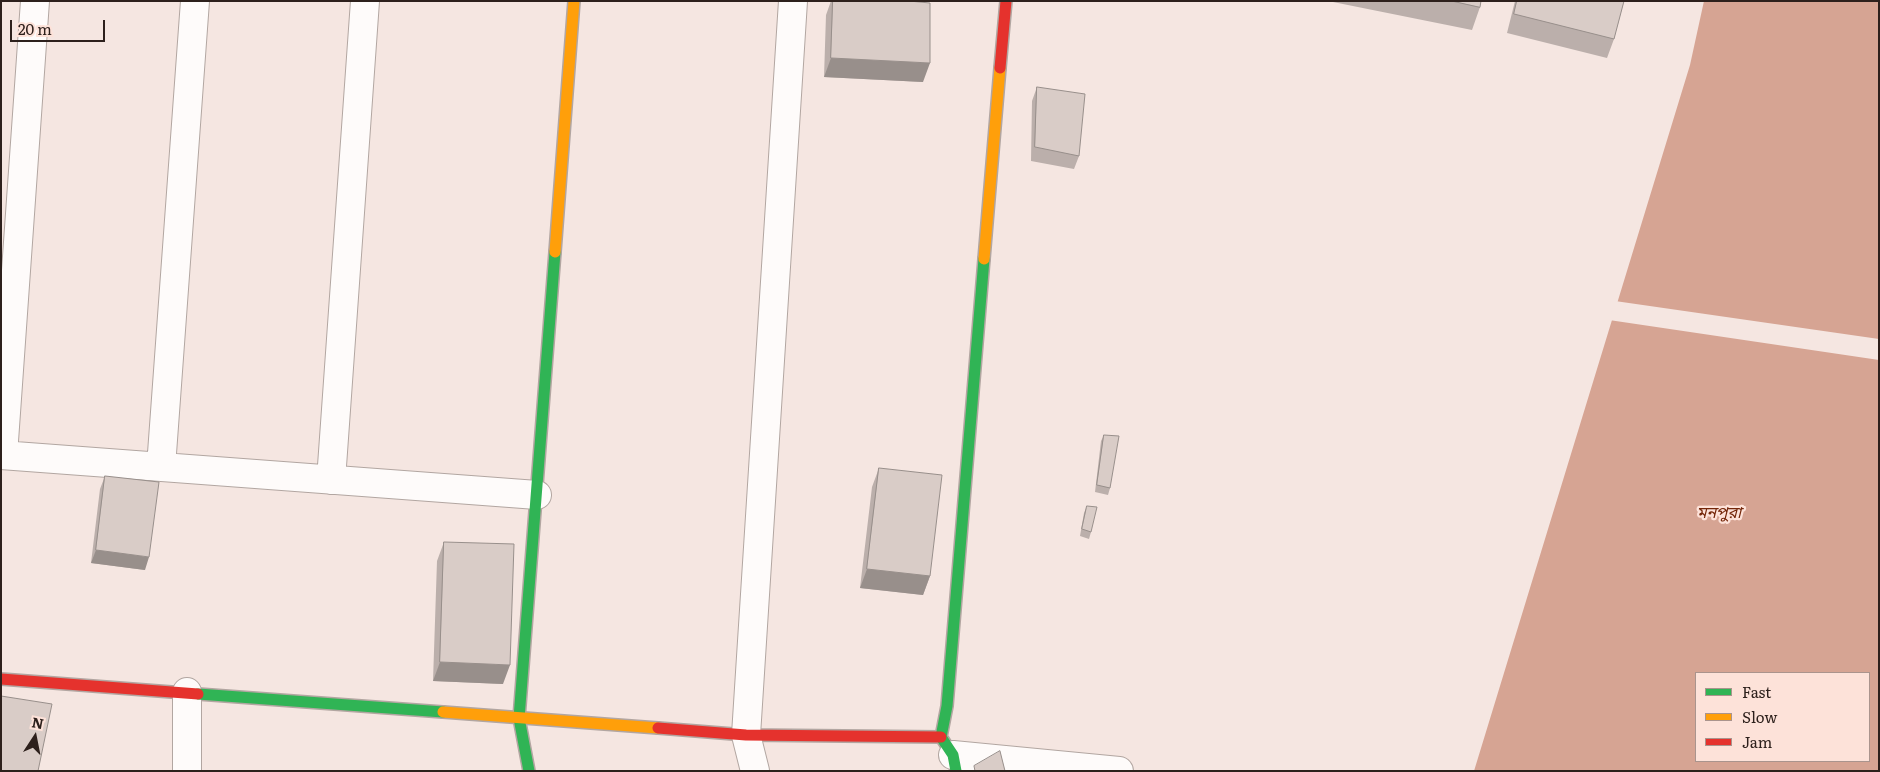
<!DOCTYPE html>
<meta charset="utf-8">
<style>
body{margin:0}
#map{position:relative;width:1880px;height:772px;overflow:hidden;background:#f5e6e1;font-family:Literata,serif}
canvas{display:block}
.frame{position:absolute;inset:0;border:2px solid #2d201c;pointer-events:none}
.legend{position:absolute;left:1695px;top:672px;width:175px;height:90px;box-sizing:border-box;background:#fde2d9;border:1px solid #aa948d;margin:0;padding:6px 9px;list-style:none;font-size:15px;color:#2d201c}
.legend li{display:flex;align-items:center;gap:10px;height:25px}
.legend b{width:25px;border:1px solid #aa948d}
.north{position:absolute;left:10px;top:712px;width:50px;height:50px;-webkit-text-stroke:4px #fde2d9;paint-order:stroke;rotate:11deg;font-size:14px;font-weight:700;line-height:20px;text-align:center;color:#2d201c}
.north::after{content:'';display:block;margin:auto;width:18px;height:22px;background:#2d201c;clip-path:polygon(50% 0,100% 100%,50% 72%,0 100%)}
.scale{position:absolute;left:10px;top:20px;width:95px;height:22px;box-sizing:border-box;border:2px solid #2d201c;border-top:0;padding-left:6px;font-size:15px;line-height:18px;white-space:nowrap;color:#2d201c;-webkit-text-stroke:4px #fde2d9;paint-order:stroke}
</style>
<div id="map">
<canvas width="1880" height="772"></canvas>
<div class="frame"></div>
<ul class="legend">
<li><b style="height:6px;background:#30b455"></b>Fast</li>
<li><b style="height:6px;background:#ff9f0a"></b>Slow</li>
<li><b style="height:6px;background:#e5322d"></b>Jam</li>
</ul>
<div class="north">N</div>
<div class="scale">20 m</div>
</div>
<script>
const g = document.querySelector('canvas').getContext('2d');
g.lineJoin = 'round';
function fill(path, color) {
  g.fillStyle = color;
  g.fill(path, 'evenodd');
}
function stroke(path, color, width, dash) {
  g.strokeStyle = color;
  g.lineWidth = width;
  g.lineCap = dash ? 'butt' : 'round';
  g.setLineDash(dash || []);
  g.stroke(path);
}
function drawText(font, color, halo, rows, align = 'center') {
  g.font = font + ' Literata,"Noto Sans Bengali",serif';
  g.lineWidth = 4.5;
  g.setLineDash([]);
  g.textBaseline = 'middle';
  g.strokeStyle = halo;
  g.fillStyle = color;
  for (const [text, x, y, turn = 0] of rows) {
    g.save();
    g.translate(x, y);
    g.rotate((+turn || 0) * Math.PI / 180);
    g.textAlign = isNaN(turn) ? turn : align;
    if (halo) g.strokeText(text, 0, 0);
    g.fillText(text, 0, 0);
    g.restore();
  }
}
const water = new Path2D(`
 M1704,1h175v770h-405l216,-706zM1696,673h173v88h-173z`);
const pier = new Path2D(`
 M1615,301l264,38v21l-270,-40z`);
const street = new Path2D(`
 M1,455l536,40
 M3,455l32,-454
 M161,467l34,-466
 M331,480l34,-479
 M953,755l166,16
 M187,771v-79
 M755,771l-9,-36 47,-734`);
const fast = new Path2D(`
 M198,694l245,18
 M529,771l-10,-53 36,-466
 M956,771l-3,-16 -12,-18 6,-31 37,-447`);
const slow = new Path2D(`
 M555,252l19,-251
 M984,259l16,-191
 M443,712l215,16`);
const jam = new Path2D(`
 M1000,68l6,-67
 M1,679l197,15
 M658,728l88,7 195,2`);
const wall = new Path2D(`
 M831,1h78l14,81 -99,-5 2,-62z
 M1328,1h153l-1,6 -8,23z
 M1515,1h109l-10,38 -7,19 -100,-25z
 M1037,87l42,69 -5,13 -43,-8 1,-60z
 M1104,435l6,53 -2,7 -13,-3 6,-51z
 M879,468l51,108 -7,19 -63,-7 12,-101z
 M105,476l40,94 -54,-7 9,-74z
 M1087,506l4,26 -2,7 -9,-3 4,-23z
 M444,542l59,142 -70,-3 4,-120z`);
const shadedWall = new Path2D(`
 M831,58l99,5 -7,19 -99,-5z
 M96,550l53,7 -4,13 -54,-7z
 M867,569l63,7 -7,19 -63,-7z
 M440,662l70,3 -7,19 -70,-3z`);
const building = new Path2D(`
 M833,1h76l21,2v60l-99,-5z
 M1452,1h29l-1,6z
 M1517,1h107l-10,38 -100,-25z
 M1037,87l48,7 -6,62 -44,-9z
 M1104,435l15,1 -9,52 -13,-3z
 M879,468l63,7 -12,101 -63,-7z
 M105,476l54,6 -10,75 -53,-7z
 M1087,506l10,1 -6,25 -9,-3z
 M444,542l70,2 -4,121 -70,-3z
 M1,696l51,8 -14,67h-37z
 M1000,751l5,20h-30l-1,-5z`);
const waterNames = [
 ["মনপুরা",1719,513]
];
fill(water, '#d6a493');
fill(pier, '#f5e6e1');
stroke(street, '#b2a6a1', 30);
stroke(fast, '#b2a6a1', 14);
stroke(slow, '#b2a6a1', 14);
stroke(jam, '#b2a6a1', 14);
stroke(street, '#fefbfa', 28);
stroke(fast, '#30b455', 11);
stroke(slow, '#ff9f0a', 11);
stroke(jam, '#e5322d', 11);
fill(wall, '#bbafab');
fill(shadedWall, '#988f8b');
fill(building, '#d9ccc7');
stroke(building, '#988f8b', 1);
drawText('italic 16px', '#742609', '#fde2d9', waterNames);
</script>
